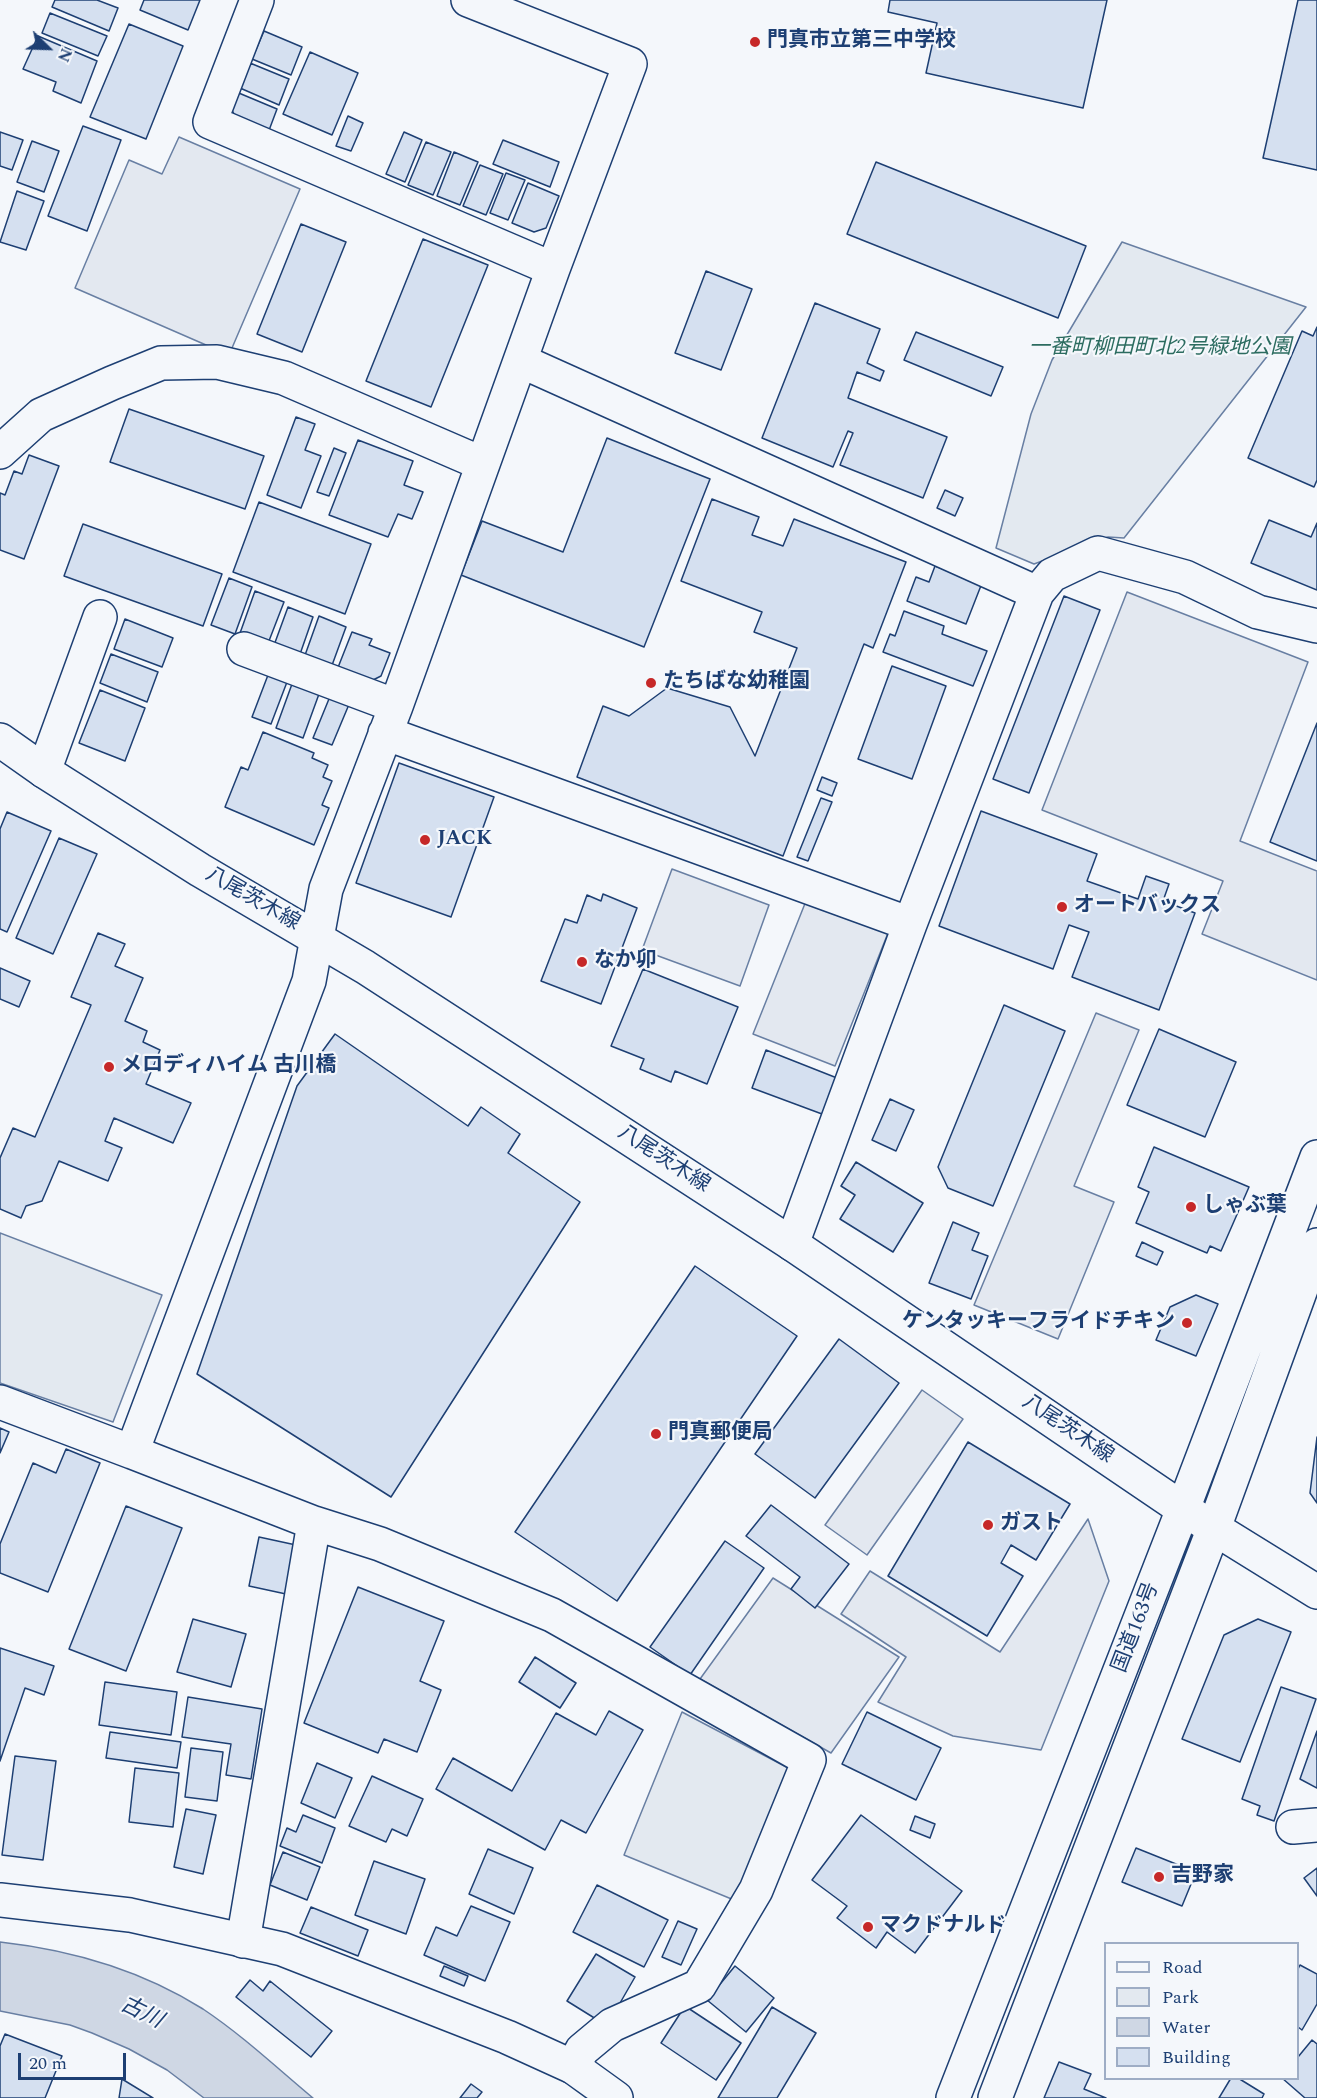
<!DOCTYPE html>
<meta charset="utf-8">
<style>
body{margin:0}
#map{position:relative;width:1317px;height:2098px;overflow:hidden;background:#f4f7fb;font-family:Spectral,serif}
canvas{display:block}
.legend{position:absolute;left:1104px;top:1942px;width:195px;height:138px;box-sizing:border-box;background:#f4f7fb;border:2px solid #9eadc5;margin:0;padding:8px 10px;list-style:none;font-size:18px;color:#1d3f73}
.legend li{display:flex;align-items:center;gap:12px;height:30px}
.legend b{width:30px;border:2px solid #9eadc5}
.north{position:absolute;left:18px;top:18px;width:60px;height:60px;-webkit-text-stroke:4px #f4f7fb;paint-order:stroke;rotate:113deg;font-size:16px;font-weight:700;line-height:24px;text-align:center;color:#1d3f73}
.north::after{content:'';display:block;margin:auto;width:21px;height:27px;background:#1d3f73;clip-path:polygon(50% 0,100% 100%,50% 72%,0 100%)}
.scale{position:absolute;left:18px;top:2053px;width:108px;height:27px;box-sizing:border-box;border:3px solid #1d3f73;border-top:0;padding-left:8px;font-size:18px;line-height:21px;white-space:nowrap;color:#1d3f73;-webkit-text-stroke:4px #f4f7fb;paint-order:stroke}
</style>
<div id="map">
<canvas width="1317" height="2098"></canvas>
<ul class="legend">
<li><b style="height:8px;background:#f4f7fb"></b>Road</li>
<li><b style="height:16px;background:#e3e9f0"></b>Park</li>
<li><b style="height:16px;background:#cfd7e4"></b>Water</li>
<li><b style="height:16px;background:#d5e0f0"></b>Building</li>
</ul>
<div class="north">N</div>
<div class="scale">20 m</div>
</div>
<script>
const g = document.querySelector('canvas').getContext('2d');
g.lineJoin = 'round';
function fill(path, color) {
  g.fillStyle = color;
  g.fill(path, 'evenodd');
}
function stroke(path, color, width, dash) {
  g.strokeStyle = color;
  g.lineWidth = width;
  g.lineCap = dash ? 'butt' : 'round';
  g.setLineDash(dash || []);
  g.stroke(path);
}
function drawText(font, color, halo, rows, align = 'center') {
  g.font = font + ' Spectral,"Noto Sans JP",serif';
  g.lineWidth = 4.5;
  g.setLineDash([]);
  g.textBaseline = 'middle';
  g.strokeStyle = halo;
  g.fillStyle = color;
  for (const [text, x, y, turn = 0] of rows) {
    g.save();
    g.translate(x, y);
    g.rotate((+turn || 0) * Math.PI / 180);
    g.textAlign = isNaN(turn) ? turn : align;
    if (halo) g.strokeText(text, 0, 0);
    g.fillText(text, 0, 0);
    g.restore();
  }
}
const green = new Path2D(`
 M1122,242l184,65 -182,231 -16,-1 -74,27 -38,-16 35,-134 21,-54z
 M0,1233l162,62 -49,127 -113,-39z
 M682,1712l110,58 -58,130 -110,-45z`);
const parking = new Path2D(`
 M179,137l121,52 -71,166 -154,-67 54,-128 33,14z
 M1127,592l181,70 -68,179 77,30v109l-115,-46 21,-53 -181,-71z
 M672,869l97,36 -29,81 -98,-36z
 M806,901l82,32 -53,133 -82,-32z
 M1096,1013l43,17 -65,156 40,16 -56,137 -84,-34z
 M922,1390l41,29 -96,136 -42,-30z
 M1088,1519l21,62 -68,169 -88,-14 -75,-34 28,-45 -65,-43 29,-43 130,81z
 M773,1578l126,79 -68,96 -131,-74z`);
const water = new Path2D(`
 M0,1942c72,8 141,28 203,67 39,26 74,59 110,89h-109l-37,-28 -38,-21 -37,-16 -22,-8 -70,-14z`);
const building = new Path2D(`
 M55,0h42l21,8 -9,23 -57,-24z
 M144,0h56l-12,30 -48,-20z
 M890,0h217l-24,108 -157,-35 11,-50 -49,-11z
 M1298,0h19v170l-54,-12z
 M50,13l57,23 -9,20 -56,-23z
 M129,24l54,22 -37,93 -56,-22z
 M264,31l38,16 -11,28 -39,-16z
 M38,36l59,25 -16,42 -28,-12 3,-9 -33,-13z
 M310,52l48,21 -26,62 -49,-21z
 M250,63l39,16 -10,26 -39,-17z
 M234,91l43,18 -9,24 -30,-12 -9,-16z
 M348,116l15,7 -12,28 -15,-5z
 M83,126l38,14 -34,91 -39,-15z
 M0,132l23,8 -11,30 -12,-4z
 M404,132l18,8 -17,42 -19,-8z
 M503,140l56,22 -9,25 -57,-23z
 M32,141l27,10 -15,41 -27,-10z
 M426,142l25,10 -18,43 -25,-10z
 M454,152l24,10 -18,43 -23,-9z
 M876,162l210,84 -28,72 -211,-84z
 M480,165l23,9 -17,41 -23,-9z
 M506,173l19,7 -17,40 -18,-7z
 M528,183l31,13 -13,32 -12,4 -22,-9z
 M17,191l27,10 -18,49 -26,-8z
 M301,224l45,18 -44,110 -45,-18z
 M423,239l65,26 -57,142 -65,-26z
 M706,271l46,18 -31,81 -46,-17z
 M815,303l65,26 -13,34 17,8 -4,10 -23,-9 -9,26 99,39 -24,61 -83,-33 13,-32 -5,-2 -15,36 -71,-29z
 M1317,327v153l-3,7 -66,-29 54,-127 11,5z
 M916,332l87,35 -12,29 -87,-36z
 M129,409l135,47 -19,53 -135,-47z
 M296,417l19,7 -10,26 16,6 -20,52 -34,-13z
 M607,438l103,41 -66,168 -183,-72 21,-54 81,31z
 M358,440l55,21 -9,24 19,7 -11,27 -14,-5 -10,23 -59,-22z
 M334,448l12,5 -17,43 -12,-4z
 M29,455l30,11 -35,93 -24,-9v-57l5,2 9,-24 8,3z
 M945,490l18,8 -8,18 -18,-8z
 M712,499l47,18 -7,18 31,11 11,-27 112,43 -33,86 -9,-4 -81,212 -206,-79 26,-71 26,10 38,-28 63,19 25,49 42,-108 -43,-16 8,-20 -81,-31z
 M259,502l112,42 -26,70 -112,-42z
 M1269,520l42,17 6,-14v67l-66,-27z
 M83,524l139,50 -19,52 -139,-50z
 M935,566l47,17 -16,41 -59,-23 9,-24 13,5z
 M229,578l23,9 -17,47 -24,-9z
 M255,591l29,11 -17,44 -28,-10z
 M1064,596l36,14 -71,183 -36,-14z
 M288,607l25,10 -14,40 -26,-9z
 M904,611l40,15 -2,8 45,17 -14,35 -90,-34 7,-18 5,2z
 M319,616l27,11 -15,41 -27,-10z
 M125,619l48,19 -11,29 -48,-18z
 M352,632l20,7 -3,6 21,8 -9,23 -12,6 -32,-12z
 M111,654l47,18 -11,30 -47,-19z
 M892,666l54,20 -34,93 -54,-20z
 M268,675l19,7 -16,42 -19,-7z
 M292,684l27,10 -16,44 -27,-10z
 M100,690l45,18 -20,53 -46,-18z
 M331,694l19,8 -18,43 -19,-7z
 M1317,723v138l-47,-19z
 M263,732l51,21 -2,5 16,7 -5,12 9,4 -10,24 7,3 -15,37 -89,-38 16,-40 7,3z
 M399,763l95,34 -43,120 -95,-34z
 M822,777l15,6 -5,13 -15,-6z
 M821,798l11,4 -24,59 -11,-4z
 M981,811l116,43 -10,27 51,18 8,-23 23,8 -6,17 32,12 -36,97 -87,-33 17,-45 -20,-7 -16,44 -114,-43z
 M7,812l44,19 -44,101 -7,-3v-100z
 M59,838l38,16 -44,100 -37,-16z
 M603,894l34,14 -36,96 -60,-23 24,-62 12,4 10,-28 14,6z
 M98,933l27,11 -10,22 28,12 -18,43 22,10 -4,11 17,8 -14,34 45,19 -18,40 -59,-25 -9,23 17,7 -14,33 -49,-20 -17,40 -16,5 -5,12 -21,-9v-51l13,-30 22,9 56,-132 -20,-8z
 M0,968l30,13 -11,26 -19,-8z
 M643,969l95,38 -31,77 -32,-13 -4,11 -31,-13 4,-10 -33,-13z
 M1004,1005l61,26 -72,175 -45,-18 -10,-21z
 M1159,1029l77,33 -31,75 -78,-32z
 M335,1034l133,92 13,-19 39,27 -12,19 72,49 -189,295 -194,-123 100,-288z
 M766,1050l71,28 -15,36 -70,-26z
 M890,1099l24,11 -18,41 -24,-11z
 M1154,1147l95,40 -28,64 -11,-5 -3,7 -71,-30 13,-31 -11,-5z
 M856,1162l67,41 -30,49 -53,-33 15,-24 -14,-9z
 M953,1222l26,11 -7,17 16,6 -17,43 -42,-16z
 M1142,1242l21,10 -6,13 -21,-9z
 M695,1266l102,70 -180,265 -102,-69z
 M1196,1295l22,9 -22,52 -40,-16 14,-33z
 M839,1339l60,44 -84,115 -60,-44z
 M0,1428l9,4 -9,21z
 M1317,1437v66l-7,-10z
 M968,1442l102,62 -34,56 -25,-15 -10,18 22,13 -36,60 -99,-60z
 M66,1449l34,14 -52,129 -48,-19v-29l33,-81 23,10z
 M771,1505l78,59 -34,44 -24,-19 9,-12 -54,-41z
 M126,1506l56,22 -56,143 -57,-22z
 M259,1537l37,8 -10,49 -37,-8z
 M725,1541l39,27 -74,107 -40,-28z
 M358,1587l86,34 -24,60 21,9 -24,62 -33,-13 -6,14 -74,-30z
 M193,1619l53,15 -15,53 -54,-15z
 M1258,1619l33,13 -51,130 -58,-23 42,-104z
 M0,1648l54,18 -10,29 -19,-7 -25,73z
 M535,1657l41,26 -16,25 -41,-26z
 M105,1682l72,10 -6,43 -72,-10z
 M1281,1687l35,12 -42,122 -17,-6 3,-9 -18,-7z
 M188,1697l74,12 -11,70 -25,-4 5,-31 -49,-7z
 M609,1711l34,19 -57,103 -25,-13 -16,30 -109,-61 17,-31 59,33 44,-78 40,22z
 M867,1712l74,36 -25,52 -74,-36z
 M1317,1731v57l-17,-9z
 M110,1732l71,10 -4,26 -71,-10z
 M191,1748l32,4 -6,49 -32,-4z
 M15,1756l41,5 -13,99 -41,-5z
 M317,1763l35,15 -17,40 -34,-15z
 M135,1768l44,5 -6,54 -44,-5z
 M372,1776l51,23 -16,37 -15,-7 -6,13 -37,-16z
 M186,1809l30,6 -13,59 -29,-7z
 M303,1815l32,13 -13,35 -42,-17 7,-18 9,4z
 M861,1815l101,76 -47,62 -28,-21 -11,16 -39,-30 10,-12 -35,-26z
 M915,1816l20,8 -5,14 -20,-8z
 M1136,1848l60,24 -14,34 -60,-24z
 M488,1849l45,19 -19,46 -45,-20z
 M283,1852l37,15 -13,33 -37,-15z
 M374,1861l51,18 -19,55 -51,-19z
 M1317,1868v28l-13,-18z
 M597,1885l71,35 -24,47 -71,-35z
 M471,1906l39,16 -25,59 -61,-26 12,-28 21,9z
 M311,1907l57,23 -10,26 -58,-23z
 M678,1921l19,8 -16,36 -19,-8z
 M596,1954l39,23 -19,33 -20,9 -29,-18z
 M1300,1965l17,9v30l-15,26 -4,-3v-58z
 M444,1966l24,10 -4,10 -24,-10z
 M735,1966l39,32 -28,34 -39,-32z
 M250,1980l13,11 7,-10 62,50 -21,26 -75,-60z
 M685,2006l56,37 -25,37 -55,-37z
 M772,2007l44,26 -39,65h-59z
 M5,2034l57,22 -17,42h-45v-52z
 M1312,2040l5,4v54h-12l-23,-20h16v-21z
 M1059,2062l32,12 -7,15 22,9h-62z
 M1231,2078h7l26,16 -2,4h-43z
 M122,2079l31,19h-34z
 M471,2084l11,8 -5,6h-17z`);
const minor = new Path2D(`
 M257,0l-47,122 343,147
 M521,361l516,232 -127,331 -118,320
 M0,452l41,-37 71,-32 49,-20 56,-1 67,16 199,86
 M1037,593l15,-18 46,-22 87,24 73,35 59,14
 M244,649l152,57
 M385,733l525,191
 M44,771l56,-154
 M0,1402l132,50
 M314,1523l66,21 172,71 257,145 -53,130 -57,96 -87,39 -30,25 -9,17
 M1293,1827l24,-2
 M243,1941l71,-418 -182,-71 177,-471 17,-92 70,-183 157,-437 77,-205 -162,-64`);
const tertiary = new Path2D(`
 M0,1900l130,15 152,34 225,88 66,30 43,31`);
const primary = new Path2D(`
 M0,740l44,31 156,99 165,97 427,277 391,265 134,83`);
const trunk = new Path2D(`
 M953,2098l230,-589 134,-352
 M995,2098l219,-570 103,-283`);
const markers = [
 [755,42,6,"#c62828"],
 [651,683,6,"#c62828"],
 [425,840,6,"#c62828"],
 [1062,907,6,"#c62828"],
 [582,962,6,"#c62828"],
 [109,1067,6,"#c62828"],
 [1191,1207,6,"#c62828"],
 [1187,1323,6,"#c62828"],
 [656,1434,6,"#c62828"],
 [988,1525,6,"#c62828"],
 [1159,1877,6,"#c62828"],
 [868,1927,6,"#c62828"]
];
const poiNames = [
 ["門真市立第三中学校",767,42],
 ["たちばな幼稚園",663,683],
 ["JACK",437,840],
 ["オートバックス",1074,907],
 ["なか卯",594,962],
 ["メロディハイム 古川橋",121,1067],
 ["しゃぶ葉",1203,1207],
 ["ケンタッキーフライドチキン",1175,1323,"right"],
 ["門真郵便局",668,1434],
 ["ガスト",1000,1525],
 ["吉野家",1171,1877],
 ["マクドナルド",880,1927]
];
const parkNames = [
 ["一番町柳田町北2号緑地公園",1160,349]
];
const streetNames = [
 ["八尾茨木線",252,900,30],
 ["八尾茨木線",663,1160,33],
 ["八尾茨木線",1067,1430,34],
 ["国道163号",1137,1628,-69]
];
const waterNames = [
 ["古川",141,2014,26]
];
fill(green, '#e3e9f0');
stroke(green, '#687fa3', 1.5);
fill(parking, '#e3e8f0');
stroke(parking, '#687fa3', 1.5);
fill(water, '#cfd7e4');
stroke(water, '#687fa3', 1.5);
fill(building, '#d5e0f0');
stroke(building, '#1d3f73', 1.5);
stroke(minor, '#1d3f73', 36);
stroke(tertiary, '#1d3f73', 36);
stroke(primary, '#1d3f73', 36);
stroke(trunk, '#1d3f73', 36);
stroke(minor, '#f4f7fb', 33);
stroke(tertiary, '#f4f7fb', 33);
stroke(primary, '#f4f7fb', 33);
stroke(trunk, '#f4f7fb', 33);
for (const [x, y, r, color] of markers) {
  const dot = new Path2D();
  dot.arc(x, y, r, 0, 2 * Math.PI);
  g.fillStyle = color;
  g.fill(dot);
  stroke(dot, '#f4f7fb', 2);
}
drawText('bold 21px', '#1d3f73', '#f4f7fb', poiNames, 'left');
drawText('italic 21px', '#2c6c60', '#f4f7fb', parkNames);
drawText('21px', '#1d3f73', '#f4f7fb', streetNames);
drawText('italic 22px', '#1d3f73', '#f4f7fb', waterNames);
</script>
